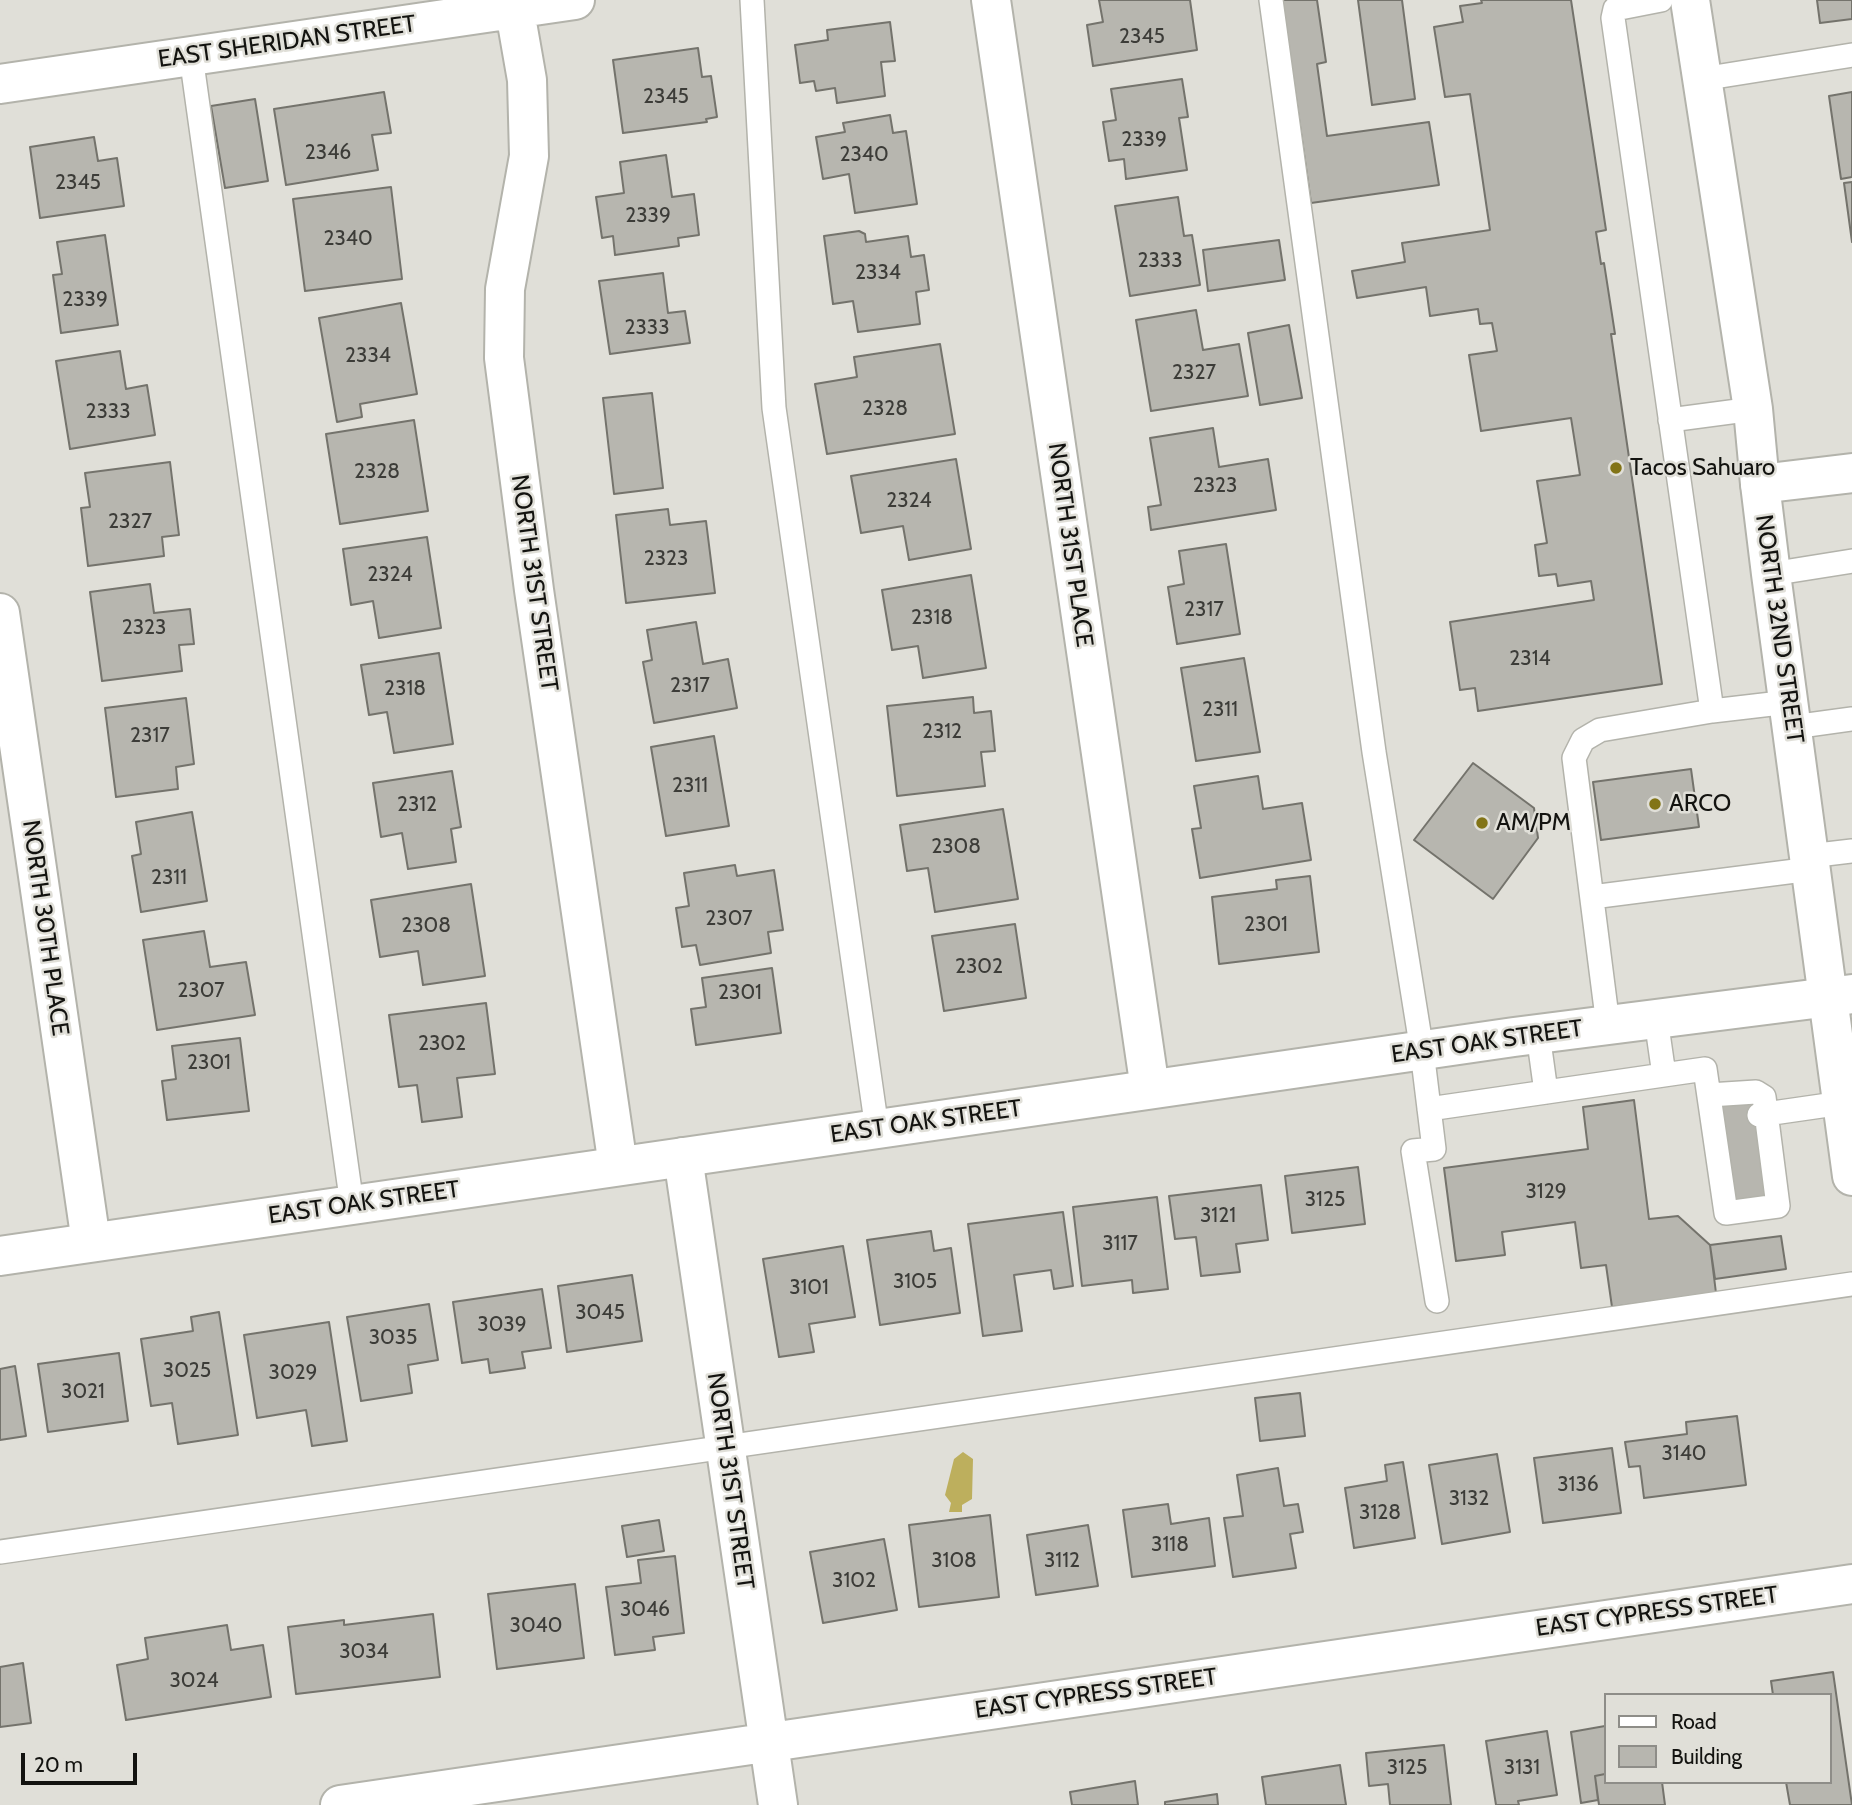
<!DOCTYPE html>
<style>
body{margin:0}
#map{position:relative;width:1852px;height:1805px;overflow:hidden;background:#e0dfd8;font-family:Cabin,sans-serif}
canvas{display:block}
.legend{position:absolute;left:1604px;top:1693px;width:228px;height:91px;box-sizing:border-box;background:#e0dfd8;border:2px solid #8e8d88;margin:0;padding:9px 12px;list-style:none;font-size:21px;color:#131310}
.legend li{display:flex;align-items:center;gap:14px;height:35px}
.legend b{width:35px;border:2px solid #8e8d88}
.scale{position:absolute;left:21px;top:1753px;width:116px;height:32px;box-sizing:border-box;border:4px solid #131310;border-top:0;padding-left:9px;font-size:21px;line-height:24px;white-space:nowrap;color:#131310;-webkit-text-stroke:5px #e0dfd8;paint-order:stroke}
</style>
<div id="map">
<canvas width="1852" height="1805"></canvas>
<ul class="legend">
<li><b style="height:9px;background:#fff"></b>Road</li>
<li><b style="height:19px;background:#b7b6af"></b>Building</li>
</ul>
<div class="scale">20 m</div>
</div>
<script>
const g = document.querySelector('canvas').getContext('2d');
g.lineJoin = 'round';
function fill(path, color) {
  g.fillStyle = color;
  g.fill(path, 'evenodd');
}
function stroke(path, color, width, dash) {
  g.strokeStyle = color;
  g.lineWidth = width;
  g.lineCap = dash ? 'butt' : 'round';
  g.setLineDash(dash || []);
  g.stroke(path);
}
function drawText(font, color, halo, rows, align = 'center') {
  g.font = font + ' Cabin,sans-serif';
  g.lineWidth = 5;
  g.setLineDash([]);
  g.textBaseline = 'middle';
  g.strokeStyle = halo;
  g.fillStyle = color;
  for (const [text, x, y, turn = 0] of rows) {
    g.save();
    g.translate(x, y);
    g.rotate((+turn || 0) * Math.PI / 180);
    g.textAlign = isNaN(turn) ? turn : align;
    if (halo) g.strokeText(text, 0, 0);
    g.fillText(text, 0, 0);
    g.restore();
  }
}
const water = new Path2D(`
 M963,1452l10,7 -1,40 -10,6v7h-13l2,-9 -6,-8 9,-36z`);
const building = new Path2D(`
 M1099,0h91l7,50 -104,16 -6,-41 16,-3z
 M1282,0h35l9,62 -9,2 10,72 102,-14 10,63 -128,18z
 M1358,0h44l13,99 -43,6z
 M1481,0h90l35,230 -10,2 5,32 3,-1 11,71h-4l51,350 -184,27 -3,-23 -15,2 -10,-68 144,-22 -3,-19 -33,5 -2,-12 -17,2 -4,-31 12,-2 -10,-62 43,-6 -9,-57 -90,13 -12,-76 28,-4 -5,-28 -12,1 -2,-15 -48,7 -4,-29 -69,11 -5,-27 53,-9 -3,-19 88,-13 -20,-136 -25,3 -11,-70 29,-5 -3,-16 22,-3z
 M1817,0h35v19l-32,4z
 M890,22l5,39 -14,1 4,34 -48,7 -2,-15 -19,3 -2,-10 -14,2 -5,-38 33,-5 -1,-10z
 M698,48l4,29 9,-1 6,41 -11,2 1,3 -84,11 -10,-73z
 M1182,79l6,38 -9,1 8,52 -61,9 -2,-20 -15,2 -6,-39 13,-2 -5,-31z
 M384,92l7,41 -19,2 6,35 -92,15 -12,-76z
 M1852,92v85l-11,2 -12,-83z
 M255,99l13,82 -43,7 -14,-82z
 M890,115l3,18 13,-2 11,73 -62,9 -6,-39 -26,5 -7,-42 29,-5 -2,-9z
 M94,137l4,24 19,-3 7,48 -84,12 -10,-71z
 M666,155l6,42 22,-3 5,41 -21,3 1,8 -64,9 -2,-19 -11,2 -6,-41 28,-4 -4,-31z
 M1852,182v60l-8,-59z
 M391,187l11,92 -97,12 -12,-92z
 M1178,197l6,39 8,-1 8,50 -70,11 -15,-90z
 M859,231l6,3 1,8 42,-6 3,21 13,-2 5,35 -13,2 4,32 -62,8 -5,-31 -20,3 -9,-68z
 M105,235l13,90 -57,8 -8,-58 9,-1 -5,-32z
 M1279,240l6,40 -77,11 -5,-41z
 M663,273l5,40 17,-2 5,32 -80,11 -11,-73z
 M401,303l16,91 -57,10 2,13 -25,5 -18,-104z
 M1196,310l7,40 36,-6 9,52 -97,15 -15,-91z
 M1289,325l13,73 -42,7 -12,-72z
 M940,344l15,90 -128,20 -12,-70 42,-7 -3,-20z
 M120,351l6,38 21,-4 8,50 -85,14 -14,-88z
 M652,393l11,95 -49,6 -11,-96z
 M414,420l14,91 -88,13 -14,-90z
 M1213,428l6,39 49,-8 8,51 -125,20 -3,-23 13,-2 -11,-67z
 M956,459l15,90 -62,11 -6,-34 -42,7 -10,-57z
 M170,462l9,73 -17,2 2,19 -76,10 -7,-58 9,-1 -5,-34z
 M668,509l2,16 36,-4 9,72 -89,10 -10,-88z
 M427,537l14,91 -62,10 -6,-37 -22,4 -8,-56z
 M1226,544l14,90 -63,10 -9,-57 16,-3 -5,-33z
 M971,575l15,93 -63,10 -5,-32 -26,4 -10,-60z
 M150,584l4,29 36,-4 4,35 -15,1 3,26 -80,10 -12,-89z
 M696,622l7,42 25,-5 9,49 -83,15 -11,-61 9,-2 -5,-30z
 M439,653l14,91 -59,9 -7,-41 -18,3 -8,-50z
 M1244,658l16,94 -64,9 -15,-93z
 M973,697l1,16 17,-2 4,40 -14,1 4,34 -88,10 -10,-90z
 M186,698l8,66 -18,3 2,22 -62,8 -11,-89z
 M714,736l15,90 -63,10 -15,-89z
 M1473,763l61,45 4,30 -45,61 -79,-59z
 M1691,769l8,58 -98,13 -8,-58z
 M452,771l9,56 -10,2 5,33 -48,7 -6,-36 -21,4 -8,-54z
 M1258,776l5,33 39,-6 9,57 -111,18 -8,-49 9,-1 -7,-42z
 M1003,809l15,90 -83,13 -7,-44 -21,3 -7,-46z
 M192,812l15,89 -66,11 -9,-56 9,-2 -5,-32z
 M735,865l2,11 37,-6 9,60 -15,2 3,21 -71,12 -4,-20 -14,2 -6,-39 13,-2 -5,-33z
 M1310,876l9,76 -100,12 -7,-67 65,-8 -1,-9z
 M471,884l14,92 -62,9 -5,-34 -38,6 -9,-57z
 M1015,924l11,74 -82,13 -12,-75z
 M204,931l6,36 36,-5 9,53 -98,15 -14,-90z
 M772,968l9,65 -85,12 -5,-36 15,-2 -4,-29z
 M486,1003l9,71 -38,4 5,39 -40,5 -5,-37 -18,2 -10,-72z
 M240,1038l9,73 -82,9 -5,-39 14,-2 -4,-33z
 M1756,1096l16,103 -37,6 -16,-104z
 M1634,1100l15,119 29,-3 32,29 6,48 -104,14 -6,-42 -25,3 -6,-46 -73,10 3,23 -49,6 -12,-93 144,-19 -5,-42z
 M1358,1167l7,57 -73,9 -7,-57z
 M1261,1185l7,55 -32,4 4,28 -39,4 -5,-39 -21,2 -6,-43z
 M1157,1197l11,92 -35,4 -1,-13 -50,6 -9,-79z
 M1063,1212l10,74 -19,3 -3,-19 -37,5 8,56 -39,5 -15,-112z
 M931,1231l3,20 17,-3 9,65 -80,12 -13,-85z
 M1781,1236l5,33 -71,10 -5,-34z
 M843,1246l12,71 -46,7 5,28 -35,5 -16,-98z
 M632,1275l10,66 -75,11 -9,-66z
 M542,1289l9,59 -29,4 3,16 -35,5 -2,-14 -26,4 -9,-61z
 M429,1304l9,56 -30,5 4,28 -51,8 -14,-84z
 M219,1312l19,123 -60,9 -6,-41 -21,3 -10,-67 52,-8 -2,-14z
 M329,1322l18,119 -35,5 -6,-36 -49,8 -13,-83z
 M119,1353l9,68 -80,11 -10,-68z
 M15,1366l11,70 -26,4v-71z
 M1300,1393l5,43 -45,5 -5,-43z
 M1737,1416l9,69 -102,13 -4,-32 -11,1 -4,-25 62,-8 -1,-12z
 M1612,1448l9,65 -78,10 -9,-65z
 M1497,1454l13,78 -68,12 -13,-79z
 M1403,1462l12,76 -61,10 -9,-60 42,-7 -2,-16z
 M1278,1468l6,38 14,-2 5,28 -13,2 6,34 -63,9 -9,-59 19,-2 -6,-41z
 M1168,1504l3,20 38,-6 6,48 -83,11 -9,-67z
 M990,1515l9,82 -80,10 -10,-82z
 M659,1520l5,31 -37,6 -5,-31z
 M1088,1525l10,61 -62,9 -9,-60z
 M884,1539l13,71 -74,13 -13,-71z
 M675,1556l9,77 -31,4 2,13 -40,5 -9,-68 35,-4 -3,-23z
 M575,1584l9,74 -87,11 -9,-75z
 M433,1614l7,63 -144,17 -8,-67 56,-7v5z
 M227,1625l4,25 32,-5 8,52 -145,23 -9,-55 31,-6 -3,-21z
 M23,1663l8,60 -31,4v-60z
 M1833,1672l19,133h-62l-4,-23h43v-87h-56l-2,-14z
 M1605,1726v48l-10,2 3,24 -17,3 -10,-71z
 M1547,1731l10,64 -39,6 1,4h-23l-10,-64z
 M1444,1745l7,60h-61l-2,-21 -19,2 -3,-33z
 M1340,1765l6,40h-80l-4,-28z
 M1605,1774v8h57l3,23h-66l-4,-29z
 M1135,1781l3,24h-66l-2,-13z
 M1217,1794l1,11h-53v-3z`);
const service = new Path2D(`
 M752,0l22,408 103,721
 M1271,0l103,752 48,299 12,98 -21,2 24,150
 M1661,0l-46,9 -2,9 99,693
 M191,56l161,1149
 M1702,79l150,-24
 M1670,420l83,-11
 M1771,574l81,-13
 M1793,727l59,-8
 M1809,856l43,-5
 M1592,897l219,-28
 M1656,1019l8,56
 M1608,1025l-34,-267 9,-18 17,-10 112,-19 77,-9
 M1538,1034l8,58
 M1429,1109l276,-40 21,144 52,-7 -14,-109 -8,-5 -47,3
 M1759,1115l83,-12
 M0,1552l1852,-268`);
const minor = new Path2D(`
 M513,0l14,80 2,76 -24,133 -1,69 30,232 84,576
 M991,0l159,1089
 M0,84l575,-84
 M1760,484l92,-11
 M0,613l91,629
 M683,1157l95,648
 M340,1805l1512,-221`);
const tertiary = new Path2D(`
 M0,1256l1514,-219 338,-43`);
const secondary = new Path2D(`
 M1690,0l63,409 7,75 11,90 81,602`);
const markers = [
 [1616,468,7,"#827417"],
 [1655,804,7,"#827417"],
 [1482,823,7,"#827417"]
];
const numberNames = [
 ["2345",1142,37],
 ["2345",666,97],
 ["2339",1144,140],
 ["2346",328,153],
 ["2340",864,155],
 ["2345",78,183],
 ["2339",648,216],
 ["2340",348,239],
 ["2333",1160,261],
 ["2334",878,273],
 ["2339",85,300],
 ["2333",647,328],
 ["2334",368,356],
 ["2327",1194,373],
 ["2328",885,409],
 ["2333",108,412],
 ["2328",377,472],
 ["2323",1215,486],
 ["2324",909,501],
 ["2327",130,522],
 ["2323",666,559],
 ["2324",390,575],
 ["2317",1204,610],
 ["2318",932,618],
 ["2323",144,628],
 ["2314",1530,659],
 ["2317",690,686],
 ["2318",405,689],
 ["2311",1220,710],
 ["2312",942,732],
 ["2317",150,736],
 ["2311",690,786],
 ["2312",417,805],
 ["2308",956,847],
 ["2311",169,878],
 ["2307",729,919],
 ["2301",1266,925],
 ["2308",426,926],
 ["2302",979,967],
 ["2307",201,991],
 ["2301",740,993],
 ["2302",442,1044],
 ["2301",209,1063],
 ["3129",1546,1192],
 ["3125",1325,1200],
 ["3121",1218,1216],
 ["3117",1120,1244],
 ["3105",915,1282],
 ["3101",809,1288],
 ["3045",600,1313],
 ["3039",502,1325],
 ["3035",393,1338],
 ["3025",187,1371],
 ["3029",293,1373],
 ["3021",83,1392],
 ["3140",1684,1454],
 ["3136",1578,1485],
 ["3132",1469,1499],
 ["3128",1380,1513],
 ["3118",1170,1545],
 ["3108",954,1561],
 ["3112",1062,1561],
 ["3102",854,1581],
 ["3046",645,1610],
 ["3040",536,1626],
 ["3034",364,1652],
 ["3024",194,1681],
 ["3125",1407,1768],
 ["3131",1522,1768]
];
const streetNames = [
 ["EAST SHERIDAN STREET",287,42,-8],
 ["NORTH 31ST PLACE",1070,545,82],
 ["NORTH 31ST STREET",534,583,82],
 ["NORTH 32ND STREET",1779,629,82],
 ["NORTH 30TH PLACE",45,928,82],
 ["EAST OAK STREET",1487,1042,-8],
 ["EAST OAK STREET",926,1122,-8],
 ["EAST OAK STREET",364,1203,-8],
 ["NORTH 31ST STREET",730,1481,82],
 ["EAST CYPRESS STREET",1657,1612,-8],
 ["EAST CYPRESS STREET",1096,1694,-8]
];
const poiNames = [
 ["Tacos Sahuaro",1630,468],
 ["ARCO",1669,804],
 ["AM/PM",1496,823]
];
fill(water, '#bdaf5d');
fill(building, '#b7b6af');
stroke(building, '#74736c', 2);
stroke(service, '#b3b3ab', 26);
stroke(minor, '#b3b3ab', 42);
stroke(tertiary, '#b3b3ab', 42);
stroke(secondary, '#b3b3ab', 42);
stroke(service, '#fff', 23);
stroke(minor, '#fff', 38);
stroke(tertiary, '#fff', 38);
stroke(secondary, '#fff', 38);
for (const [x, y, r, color] of markers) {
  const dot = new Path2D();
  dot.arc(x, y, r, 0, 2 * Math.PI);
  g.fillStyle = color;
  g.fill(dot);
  stroke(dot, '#e0dfd8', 2.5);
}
drawText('21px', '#3c3c38', null, numberNames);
drawText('24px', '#131310', '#e0dfd8', streetNames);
drawText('24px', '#131310', '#e0dfd8', poiNames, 'left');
</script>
